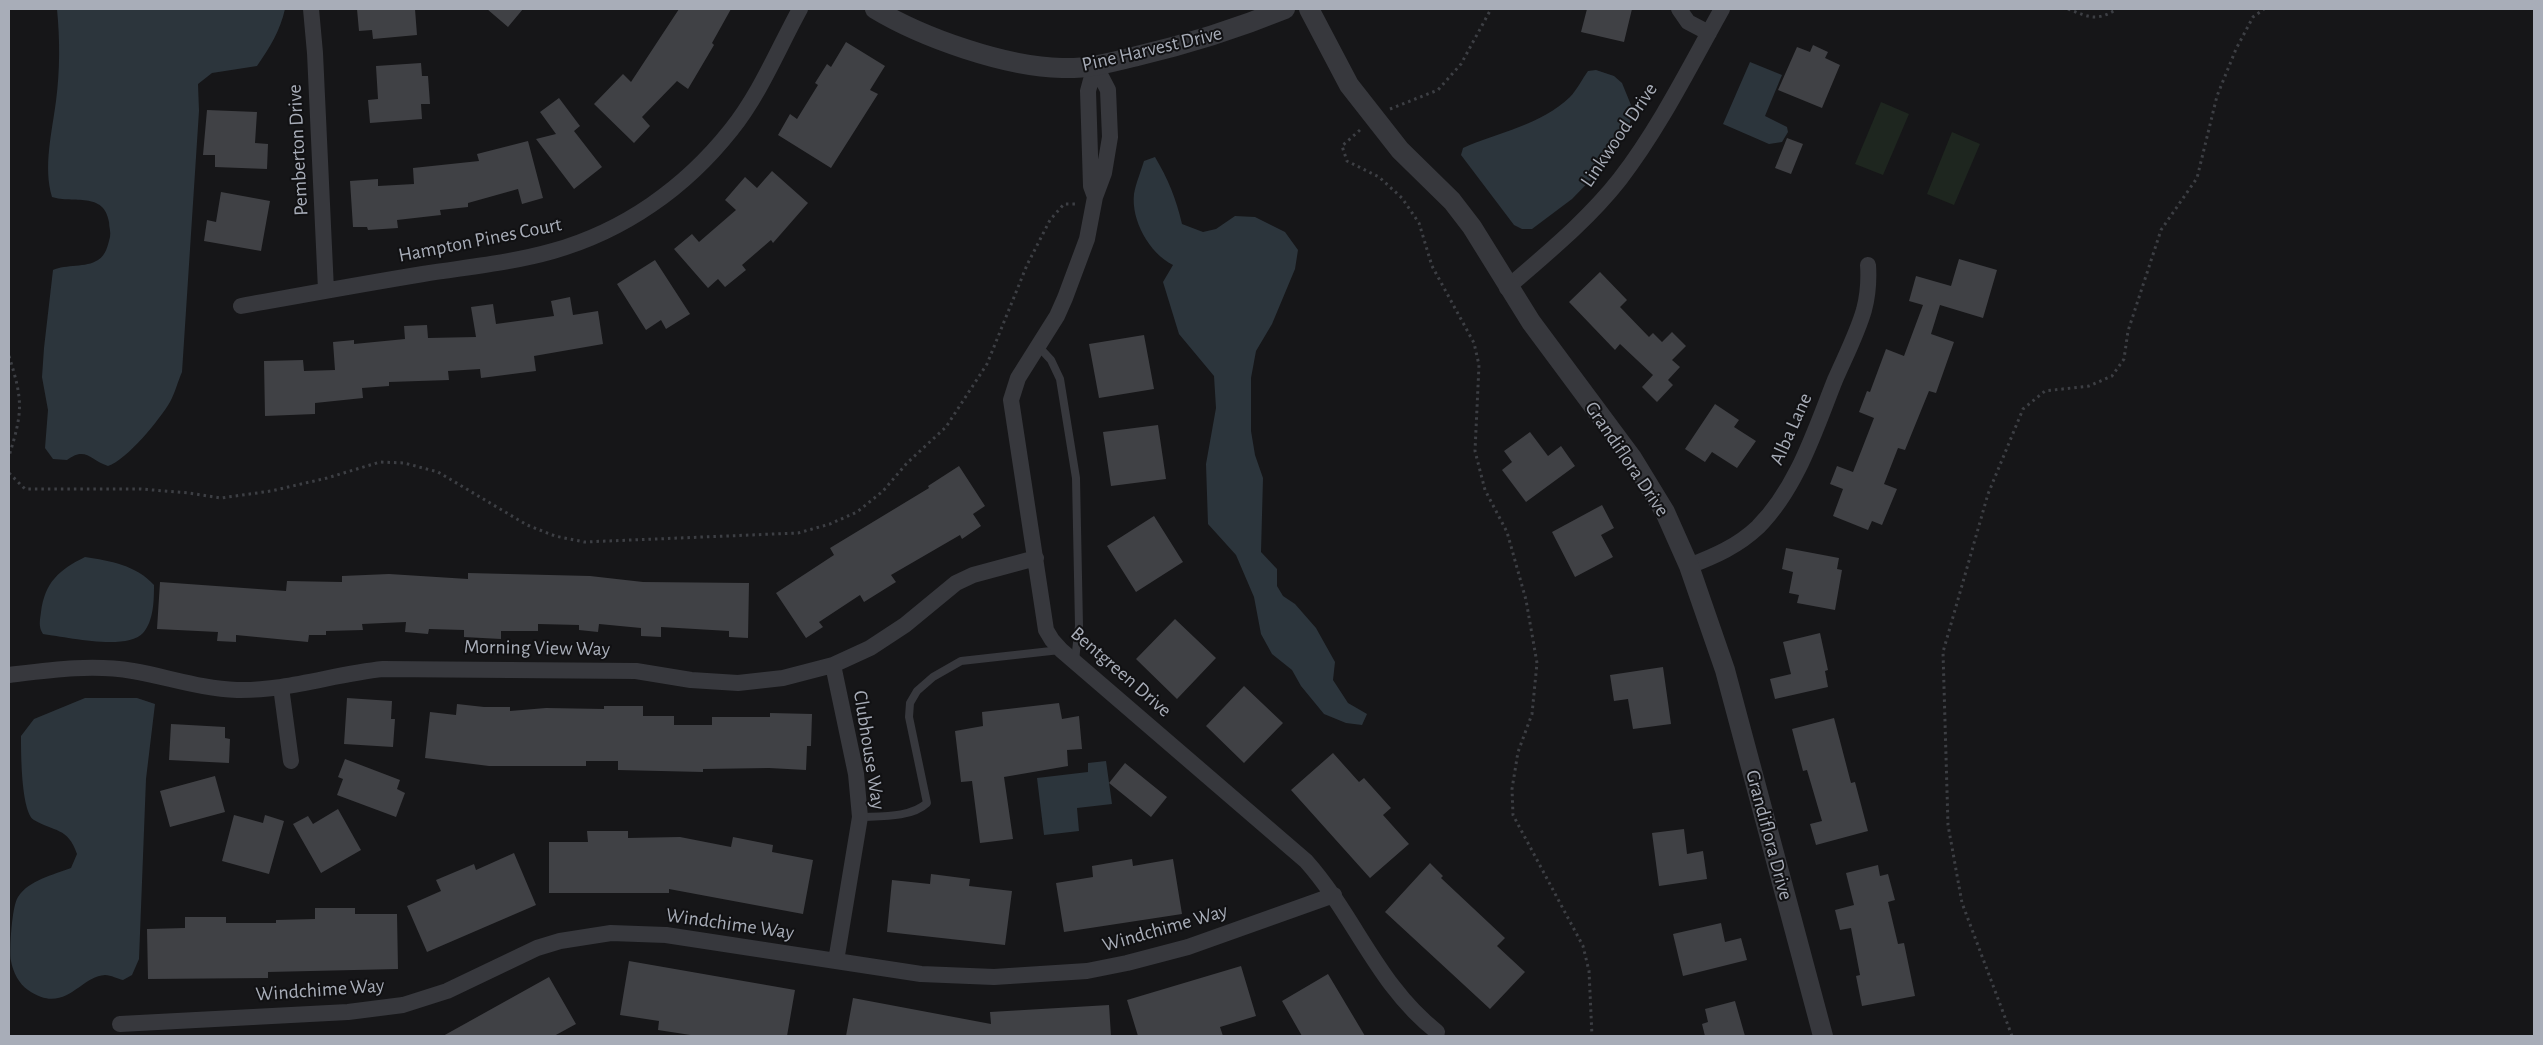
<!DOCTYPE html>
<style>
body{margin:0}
#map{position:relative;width:2543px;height:1045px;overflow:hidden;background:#161618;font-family:"Alegreya Sans",sans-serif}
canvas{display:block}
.frame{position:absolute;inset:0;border:10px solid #a8adb8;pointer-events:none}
</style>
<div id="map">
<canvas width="2543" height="1045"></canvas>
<div class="frame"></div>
</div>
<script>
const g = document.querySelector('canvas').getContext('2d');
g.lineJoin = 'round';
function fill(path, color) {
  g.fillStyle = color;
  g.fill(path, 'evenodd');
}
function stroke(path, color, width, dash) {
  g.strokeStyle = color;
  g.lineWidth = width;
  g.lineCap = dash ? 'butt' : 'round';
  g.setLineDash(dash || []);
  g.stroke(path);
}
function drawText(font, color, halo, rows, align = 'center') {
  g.font = font + ' "Alegreya Sans",sans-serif';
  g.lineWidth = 4;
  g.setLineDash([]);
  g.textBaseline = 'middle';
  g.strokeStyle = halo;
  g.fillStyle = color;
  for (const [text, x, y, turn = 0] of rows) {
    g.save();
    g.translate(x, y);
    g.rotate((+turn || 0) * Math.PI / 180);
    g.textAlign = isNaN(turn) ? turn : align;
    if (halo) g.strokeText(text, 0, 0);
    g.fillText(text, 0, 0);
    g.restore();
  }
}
const green = new Path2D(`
 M1881,102l28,12 -26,61 -28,-11z
 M1952,132l28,12 -26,61 -27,-11z`);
const water = new Path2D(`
 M57,9h228c-5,22 -15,38 -28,57l-45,7 -14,11 1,27 -17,261c-4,9 -7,21 -12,30 -10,17 -43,58 -62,64 -18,-6 -22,-20 -41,-6l-14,-1 -8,-11 3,-38 -6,-33 2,-29 9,-78c13,-6 33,-2 45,-10 8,-5 10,-15 12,-23 1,-5 -1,-10 -1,-15 -5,-31 -36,-18 -57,-25 -9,-30 0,-65 4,-96 4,-30 4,-61 1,-92z
 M1750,62l32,13 -17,41 22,11 1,5 -6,10 -13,2 -46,-20z
 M1596,70l18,6 8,7 11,27 -5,21 -18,29 -38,39 -40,30h-10l-8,-4 -53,-70 2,-7c36,-16 78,-23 107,-51 7,-7 12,-18 18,-26z
 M1155,157c13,22 21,41 27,67l21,8 13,-3 19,-13 20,1 30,15 13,18 -3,19 -23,55 -16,27 -5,27v53l4,24 8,23 -2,74 16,17v17l6,10 12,8 21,24 19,34 -2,18 15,23 19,11 -5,11 -16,-2 -22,-9 -23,-28 -9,-16 -20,-16 -11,-20 -7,-37 -18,-42 -28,-31 -2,-60 10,-56 -2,-32 -35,-42 -16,-52 10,-17c-24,-12 -42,-45 -39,-71 2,-11 7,-23 10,-33z
 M85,557c25,4 51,8 69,28 0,14 0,36 -11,48 -16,18 -77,4 -100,1 -5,-7 -3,-14 -2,-22 4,-30 18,-42 44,-55z
 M85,698h52l18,6 -9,75 -7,180 -7,16 -9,5c-5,-1 -12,-5 -18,-5 -25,1 -40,41 -77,15 -9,-6 -15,-18 -17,-29 -2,-10 1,-56 7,-64 11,-17 35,-22 53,-29l6,-14c-9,-27 -23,-22 -43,-34 -13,-8 -13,-69 -13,-84l13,-17z
 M1106,761l6,43 -35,4 2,23 -35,4 -7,-57 51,-6v-9z`);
const building = new Path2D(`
 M357,9h58l2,26 -44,4 -1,-9 -13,1z
 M487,9h36l-15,18z
 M679,9h52l-19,34 2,2 -26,44 -11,-8 -35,36 8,9 -16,17 -40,-39 29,-30 8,8z
 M1587,9h45l-8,33 -43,-10z
 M846,42l39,24 -15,24 8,4 -47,74 -53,-33 12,-21 7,5 21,-34 -3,-2 12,-19 4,3z
 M1813,45l15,7 -3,6 15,7 -18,43 -44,-18 19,-43 13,5z
 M421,63l1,13h6l2,28h-9l1,15 -52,4 -2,-23 10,-1 -2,-33z
 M559,98l21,28 -6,5 28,36 -28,22 -38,-50 20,-5 -16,-22z
 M207,110l50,2 -2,31 13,1 -1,25 -52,-2v-12h-12z
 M1787,138l16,6 -12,30 -16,-6z
 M528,141l15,57 -21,6 -4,-15 -50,14v4l-28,3 1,5 -44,5 1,8 -30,2 -1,-3h-14l-3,-46 28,-2v7l36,-2 -1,-16 66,-7 -2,-7z
 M772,171l36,32 -35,40 -2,-3 -29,25 4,5 -21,17 -7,-8 -10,9 -34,-39 18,-15 7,8 37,-32 -11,-10 20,-23 12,11z
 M221,192l49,9 -9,50 -57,-10 3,-21 9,2z
 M1959,259l38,11 -14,48 -43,-13 -9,29 23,8 -18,51 -7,-2 -24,59 -7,-2 -14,36 13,5 -15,36 -10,-4 -4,9 -35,-14 10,-27 -13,-5 7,-18 16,6 21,-54 -15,-6 8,-21 3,1 16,-43 18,7 19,-51 -14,-4 7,-25 35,10z
 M655,260l35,54 -24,15 -5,-9 -15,10 -29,-46z
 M1600,272l27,28 -7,7 29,30 4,-4 9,9 10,-10 14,14 -14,14 8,7 -12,13 5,5 -16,17 -15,-15 11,-12 -33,-31 -5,6 -46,-48z
 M570,297l3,18 25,-4 5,33 -69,12 2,15 -55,7 -1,-9 -32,2 1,9 -60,2v4l-27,2 1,10 -48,5v11l-50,2 -1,-55 39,-1 1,11 31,-1 -2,-28 21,-2v4l51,-5 -1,-13 23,-1 1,13 48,-1 -5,-30 22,-3 3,20 58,-8 -3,-15z
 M1144,335l10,54 -55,9 -10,-54z
 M1715,404l24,16 -5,7 22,14 -19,27 -25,-16 -7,10 -20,-13z
 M1158,425l8,54 -55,7 -8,-54z
 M1530,432l18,24 13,-10 14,20 -49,36 -24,-32 10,-8 -8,-11z
 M959,466l26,40 -12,8 8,12 -19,13 -2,-4 -69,40 5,7 -32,20 -4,-7 -41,27 4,5 -17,11 -30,-45 58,-38 -4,-7 99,-60 -1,-2z
 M1602,505l12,23 -13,7 12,22 -38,20 -23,-45z
 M1154,516l29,46 -47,30 -29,-46z
 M1786,548l53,10 -2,11 5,1 -7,40 -38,-7 2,-8 -10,-2 4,-21 -11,-3z
 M468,573l122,3 53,6 106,1 -1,55 -19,-1v-6l-68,-4v10l-20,-1v-8l-42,-4 -1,8 -19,-2v-5l-41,-1v7h-37v8l-37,-2v-7l-35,-1 -1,5 -23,-2 1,-10 -44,2 1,6 -37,1v4h-17l-1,7 -72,-7v7l-19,-1 1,-9 -61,-3 3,-47 126,9 1,-10 55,1v-6l47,-2 79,5z
 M1175,619l41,39 -39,41 -41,-40z
 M1820,633l8,37 -3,1 3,16 -53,12 -5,-20 21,-5 -8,-32z
 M1663,667l8,57 -38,5 -5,-30 -14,2 -4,-26z
 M1244,686l39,37 -39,40 -38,-37z
 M347,698l45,3 -1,18h4l-2,28 -49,-3z
 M1059,703l3,16 17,-3 3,33 -15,1 1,16 -64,11 9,62 -33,4 -8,-62 -11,1 -6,-51 28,-5 -1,-14z
 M457,704l27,3h26v4l36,-3 58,1v-3h39v10h31v9h38v-8h58v-4l42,1 -1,32h-4l-1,24 -37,-2 -66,1v3l-85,-2v-9h-32v5h-97l-64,-8 5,-46 26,3z
 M1834,718l17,65 4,-1 13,49 -52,14 -6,-21 12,-3 -15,-51 -4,1 -11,-42z
 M171,724l54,3v11l5,1 -1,24 -60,-3z
 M1333,753l26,29 5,-4 27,30 -8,7 26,29 -39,34 -79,-88z
 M345,759l55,21 -3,9 8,4 -9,24 -59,-22 6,-16 -5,-2z
 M1125,763l42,34 -16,20 -42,-34z
 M215,776l10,36 -55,15 -10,-36z
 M338,809l23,41 -40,23 -28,-49 15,-8 5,8z
 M234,815l29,8 2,-8 19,6 -15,53 -47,-13z
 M1684,829l3,25 16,-3 4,28 -48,7 -7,-53z
 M587,831h41v7l52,-1 51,10 2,-10 40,8 -1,7 41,8 -10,54 -134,-25v4h-120v-51h39z
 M514,853l22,52 -109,47 -20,-46 34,-15 -5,-11 38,-16 2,6z
 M1132,859l1,7 40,-7 9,55 -118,18 -8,-49 37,-6 -1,-11z
 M1430,863l13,13 -2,2 64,60 -8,8 28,26 -35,37 -105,-97z
 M1878,865l2,11 8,-2 7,26 -7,2 10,42 6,-1 11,53 -53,10 -6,-30 4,-1 -9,-47 -11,2 -5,-20 19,-5 -8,-32z
 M931,874l39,5 -1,7 43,5 -7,54 -118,-13 5,-52 38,4z
 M315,908h40v6h42l1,55 -130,3v6l-120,1 -1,-50 38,-1v-11h41v6h50v-3l39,-1z
 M1721,923l4,19 16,-4 6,22 -64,16 -10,-42z
 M629,961l166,29 -8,46h-90l-39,-6 1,-9 -39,-6z
 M1241,966l15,50 -36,11 3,9h-85l-11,-36z
 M1328,974l37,62h-63l-20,-35z
 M549,977l27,47 -22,12h-111z
 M853,998l138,26 -1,-12 119,-7 2,31h-265z
 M1735,1001l10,35h-40l-3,-12 6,-2 -3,-13z`);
const path = new Path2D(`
 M2068,9c21,8 28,13 49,0
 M1390,109l48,-19 23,-26 30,-55
 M1360,130l-18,16 5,15 32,16 23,21 17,25 13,43 42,77 5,22 -4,86 10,39 22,42 19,68 11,63 -5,51 -14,38 -6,37 1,26 70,131 6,25 3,65
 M9,356c14,45 14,55 0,100
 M9,473l16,16h116l48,4 32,5 50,-7 56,-13 53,-16 24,1 34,9 89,53 28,11 29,6 214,-9 32,-9 27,-12 26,-21 24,-28 39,-36 41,-63 40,-99 23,-45 14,-16h14
 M2012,1036l-50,-133 -14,-78 -5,-173 45,-158 35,-85 22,-18 44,-5 23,-10 12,-17 4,-28 33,-101 36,-52 20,-82 19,-47 17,-32 11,-8`);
const service = new Path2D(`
 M1038,346l13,14 9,19 16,99 3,148 -4,34
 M860,817c20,-1 51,1 67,-14l-18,-86 1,-14 7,-12 16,-14 28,-16 99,-11`);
const minor = new Path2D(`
 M311,9l4,44 11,237
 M1679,9l9,13 21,11
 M1095,65l13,25 2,47 -6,36 -9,24 -8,42 -22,59 -8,18 -39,62 -7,22 35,230 6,10 9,10 245,211c49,55 71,124 131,171
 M1095,197l-4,-11 -3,-95 7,-26
 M1507,288c39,-34 81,-68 113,-109 40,-52 70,-113 102,-170
 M241,306c61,-11 121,-22 182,-32 43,-7 88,-11 130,-23 71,-20 132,-63 178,-121 29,-36 47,-81 69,-121
 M1689,566c26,-10 49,-20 69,-39 39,-39 57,-97 77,-147 10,-23 22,-46 29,-70 4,-15 5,-30 4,-45
 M833,665l23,109 4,43 -24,144
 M9,675c41,-5 83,-11 124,-4 35,6 69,18 104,19 50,1 97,-16 146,-21l253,2 55,9 47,3 45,-5 50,-13 37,-17 35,-23 51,-42 17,-8 63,-17
 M281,687l10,74
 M120,1024l228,-12 55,-7 44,-14 90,-43 23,-7 51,-8 55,2 255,39 73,3 93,-6 40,-8 61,-16 146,-52`);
const tertiary = new Path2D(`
 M875,9c48,29 131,58 187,59 25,1 51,-6 75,-12 51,-12 99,-27 148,-47
 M1309,9l40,76 51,65 52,51 20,26 59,95 101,136 33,54 24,54 36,104 98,366`);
const streetNames = [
 ["Pine Harvest Drive",1152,49,-13],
 ["Linkwood Drive",1619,135,-56],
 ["Pemberton Drive",298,150,-93],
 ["Hampton Pines Court",480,240,-11],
 ["Alba Lane",1791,429,-66],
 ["Grandiflora Drive",1627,459,56],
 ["Morning View Way",537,648,1],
 ["Bentgreen Drive",1121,672,41],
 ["Clubhouse Way",869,750,81],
 ["Grandiflora Drive",1769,835,75],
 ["Windchime Way",730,924,8],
 ["Windchime Way",1165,928,-16],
 ["Windchime Way",320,990,-4]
];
fill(green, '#1e261f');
fill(water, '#2c353c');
fill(building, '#404145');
stroke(path, '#3d3f44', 3, [2.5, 4]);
stroke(service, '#37383d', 8);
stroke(minor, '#37383d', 16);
stroke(tertiary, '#37383d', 20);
drawText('20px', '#a8adb8', '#111113', streetNames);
</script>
